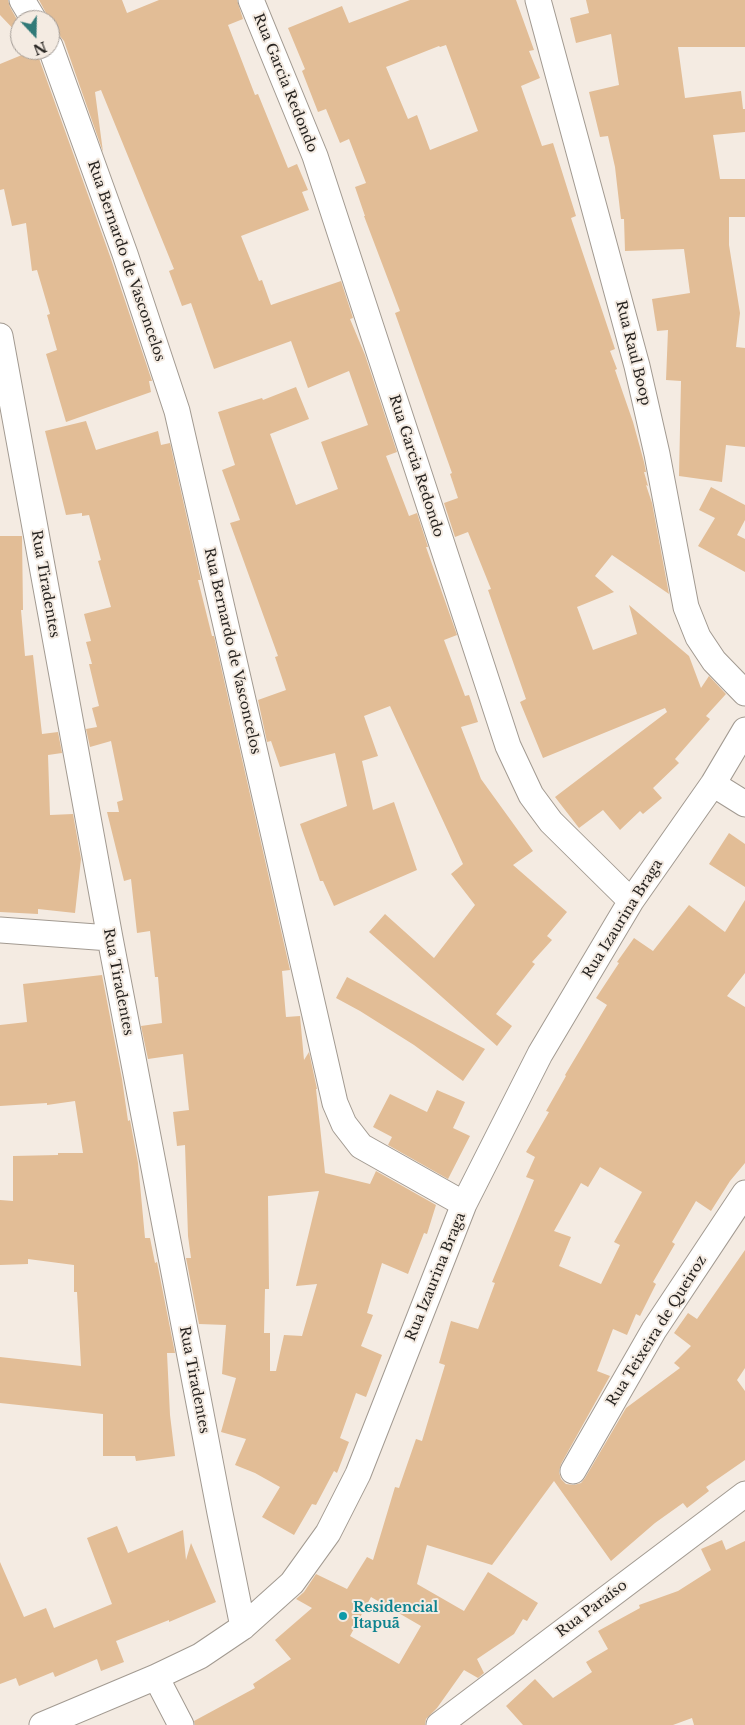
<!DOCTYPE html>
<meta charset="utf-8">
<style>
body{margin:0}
#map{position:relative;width:745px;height:1725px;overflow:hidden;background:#f4ebe2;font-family:"Libre Baskerville",serif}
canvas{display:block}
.north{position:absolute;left:10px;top:10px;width:50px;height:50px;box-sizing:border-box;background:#f4ebe2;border:1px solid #a29b95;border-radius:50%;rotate:159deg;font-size:14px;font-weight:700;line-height:20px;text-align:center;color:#272421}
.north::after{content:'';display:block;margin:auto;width:18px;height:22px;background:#317a78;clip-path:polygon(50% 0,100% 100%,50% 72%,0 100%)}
</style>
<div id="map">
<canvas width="745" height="1725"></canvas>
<div class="north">N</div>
</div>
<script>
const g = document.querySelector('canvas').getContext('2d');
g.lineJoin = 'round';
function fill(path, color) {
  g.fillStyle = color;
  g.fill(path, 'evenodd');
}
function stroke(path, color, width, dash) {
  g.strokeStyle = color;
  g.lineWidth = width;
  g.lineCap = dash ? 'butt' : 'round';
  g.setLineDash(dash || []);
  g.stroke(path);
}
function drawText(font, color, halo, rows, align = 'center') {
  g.font = font + ' "Libre Baskerville",serif';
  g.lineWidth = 4;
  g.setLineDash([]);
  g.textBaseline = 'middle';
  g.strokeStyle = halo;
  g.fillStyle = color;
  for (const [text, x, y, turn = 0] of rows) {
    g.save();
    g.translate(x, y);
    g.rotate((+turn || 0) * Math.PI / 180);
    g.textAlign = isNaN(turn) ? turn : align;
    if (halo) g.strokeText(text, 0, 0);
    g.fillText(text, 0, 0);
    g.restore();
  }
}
const building = new Path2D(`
 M0,0h8l2,7 10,18v11l-20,-21z
 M39,0h83l5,13 32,-13h78l6,19 -15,6 27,70 3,-1 30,74 9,-4 11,26 -6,2 7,18 -68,26 18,45 3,-1 9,25 70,-24 12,37 -3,1 15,36 32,97 -11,4 23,60 8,-3 11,34h-2l31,88 -13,5 21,56 4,-1 9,27 -17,5 20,52 52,72 -20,14 54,47 -20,24 5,4 -20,22 3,2 -39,50 16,12 -15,20 -128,-114 16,-18 49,44 41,-53 -24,-31 12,-10 -73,-158 -26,10 14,40 -16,5 11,49 21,-8 23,68 -83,36 -11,-25h-3l-20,-57 47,-18 -12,-53 -55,14 -9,-26 -4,1 -9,-42 28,-10 -11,-33 3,-1 -48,-133 10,-3 -18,-50 13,-5 -17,-53 44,-14 1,2 33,-13 13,32 -39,15 26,71 42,-16 -17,-47 47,-17 -19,-54 -41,17 -17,-47 -77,28 -23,-66 -9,3 -13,-35 5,-2 -73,-179 -6,2 8,60 -39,-111 -5,-6 -9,-3v-12h-2l-2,-7z
 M410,0h106l18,50 -5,1 11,27 -19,8 21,60 11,-3 23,73 -5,2 44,131 -5,2 7,18 -2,1 18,52 11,40 2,10h-2l4,14 -2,-1 6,18 17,91 -57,-39 -17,21 19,16 -37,15 16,43 44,-16 -8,-29 60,51 12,32 8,-12 17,18 -20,22 4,3 -35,40 4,4 -26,25 9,10 -19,16 -3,-3 -20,19 -17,-20 -24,18 -24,-31 112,-85 -2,-4 -122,50 -23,-56 6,-3 -38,-109 3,-1 -23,-57 -13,5 -11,-34 14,-5 -8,-24 2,-1 -57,-160 5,-2 -36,-95h1l-10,-29 11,-4 -17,-44 -9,4 -14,-34 -8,3 -16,-41 3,-2 -17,-41 54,-22 7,17zM446,45l32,86 -48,19 -13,-35 -9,4 -22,-52 53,-21 1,1z
 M586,0h159v47h-67l7,51 56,-7 2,18h2v23l-32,3 7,44h25v38h-16v28l11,68 -4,34 9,1v99l-19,-2 -4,37 -43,-6 2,-95 -15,-1 2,-50 -11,1 -5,-32 38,-6 -6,-44 -59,2 -1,-32h-3l-6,-52 -7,-31 -8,1 -11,-45 30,-7 -8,-51 -35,9 -6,-25 19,-5z
 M34,50h2l75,209 41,122h-3l2,11 -85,30 -20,-68 11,-4 -10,-35 3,-1 -13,-44 -5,1 -6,-48 -14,3 -8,-37 -4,1v-126z
 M86,421l10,29 62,-19 3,14 9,-2 31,137h-3l14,56h2l76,334 -8,1 4,46 14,-1 4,44 5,-8 8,37h-1l9,84 45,11 6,-13 60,34 -9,29 -3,-1 -16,41 -26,-11 -15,50 6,2 -12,31 21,9 -16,42 -10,-4 -16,45 9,4 -12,31 -3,-2 -18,34 -4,-1 -18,31 -32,-18 18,-30 -25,-14 -20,-8 11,-26 -25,-7 15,-54 -14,-4 4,-49 -27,-1 -13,-66h5l-3,-22 -3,-91 -8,1 -4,-34 16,-2 -6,-56 -35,5 -7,-33 21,-3 -4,-46h-3l-5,-46 -13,2 -6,-54 -7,2 -17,-69h12l-2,-10 6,-2 -12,-59 -21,6 -4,-18 11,-2 -5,-19 7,-2 -10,-42h3l-6,-22 5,-1 -7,-27 27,-7 -13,-46 3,-1 -12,-45 -7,1v-3l-16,2 -21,-84zM319,1191l-23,95 21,-2 -15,52 -18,-1 -8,36h-6v-38h-6l1,-44h4l-1,-93z
 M711,487l34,18v15l-8,15 8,4v33l-47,-26 17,-28 -16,-8z
 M0,536h22l1,74h-2l4,46 8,-1 9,79 16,-2 4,21 -14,2 2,60 23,-1 8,45 -6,54 -37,-4v5l-38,-2z
 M729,833l16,11v43l-36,-23z
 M745,900v73l-18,23 18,11v156l-15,18 -19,30 -15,-10 -24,41 3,2 -22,38 3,2 -16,32 -4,-2 -9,21 -14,-6 -16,42 13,5 -49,88 -2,8 2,7 5,5 8,1 7,-2 4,-5 41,-70 54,-40 -6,-5 17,-17 -17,-13 14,-20 9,6 48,-69v118l-8,12 8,11v69l-39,27 3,4 -22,17 -4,-5 -28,20 -44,38 -57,-80 -62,84 -65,-20 -10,39 47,27 24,-39 50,31 -11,18 -4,-2 -9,15 -37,25 7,14 -6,5 -14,-8 -27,38 -11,11 -1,6h-230l-1,-4 61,-33 -2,-4 38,-25 -16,-19 37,-32 -16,-9 8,-7 12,-18 31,15 20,-32 6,3 22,-73 4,1 17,-49 6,2 23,-76 -6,-2 12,-42 27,8 17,-46 -3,-1 42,-102 -8,-3 9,-20 -9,-5 23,-40 -3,-1 20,-35 -1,-1 42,-70 -11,-7 23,-35 -2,-1 17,-24 19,13 36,-46 36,27zM600,1167l42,25 -28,50 6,3 -19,39 -42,-18 12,-29 -17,-6 27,-48 7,4zM371,1597l50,29 -22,38 -49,-28z
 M102,975l20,104 6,42 2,-1 8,43 7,75h5l5,25 2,-1 18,91h-8l3,62 5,41 -39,5 -1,-5h-32v-42l-103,-11v-46l81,9 -4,-74h-3v-27l-46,-6v5l-28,1v-65l13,1v-45l45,-1v-2h25l-8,-52 -28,4v-2l-47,3v-81l27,-3 -4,-38z
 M347,977l138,72 -22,32 -49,-36 -54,-34 -24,-13z
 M437,1090l28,12 -12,26 17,8 -22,43 -60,-34 4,-8 -19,-10 17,-33 37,18z
 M117,1526l11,27 55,-23 3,30 5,-17 25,59 -47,20v-2l-53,21 8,21 -23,9 -4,-12 -42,18 -2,-5 -34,14 -3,-8 -16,6v-122l24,55 22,-9 8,20 58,-24 -25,-66z
 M722,1540l4,10 19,-9v184h-51l-2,-7 -19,7h-150l-17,-19 29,-27 18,19 39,-26 -6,-10 22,-13 -10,-18 42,-23 -1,-3 39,-14 33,-21 -10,-21z`);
const street = new Path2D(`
 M22,0l12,20
 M251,0l64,156 193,590 23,49 20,27 80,79
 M538,0l99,366 20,88 29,153 12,30 16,24 31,32
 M50,46l75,208 52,157 158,692 9,21 17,22 103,58
 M0,336l110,602 110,575 23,114
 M713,784l32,20
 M0,930l110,8
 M573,1471l81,-141 91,-137
 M156,1677l25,48
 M42,1725l114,-48 44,-21 43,-29 49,-44 36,-50 30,-59 106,-270 76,-150 91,-153 82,-117 32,-54
 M439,1725l306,-231`);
const markers = [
 [343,1616,5,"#0f9aa8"]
];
const streetNames = [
 ["Rua Garcia Redondo",285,83,68],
 ["Rua Bernardo de Vasconcelos",126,261,71],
 ["Rua Raul Boop",633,353,76],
 ["Rua Garcia Redondo",416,466,72],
 ["Rua Tiradentes",45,584,80],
 ["Rua Bernardo de Vasconcelos",232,651,77],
 ["Rua Izaurina Braga",623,919,-58],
 ["Rua Tiradentes",118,982,79],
 ["Rua Izaurina Braga",436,1277,-68],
 ["Rua Teixeira de Queiroz",657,1331,-58],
 ["Rua Tiradentes",194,1380,79],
 ["Rua Paraíso",592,1609,-37]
];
const cultureNames = [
 ["Residencial",353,1608],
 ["Itapuã",353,1624]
];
fill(building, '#e2bd96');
stroke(street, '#a29a91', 27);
stroke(street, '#fff', 25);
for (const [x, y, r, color] of markers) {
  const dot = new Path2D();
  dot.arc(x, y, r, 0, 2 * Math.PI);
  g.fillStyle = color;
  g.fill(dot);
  stroke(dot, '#f4ebe2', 2);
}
drawText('14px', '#272421', '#f4ebe2', streetNames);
drawText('bold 14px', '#0d838f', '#f4ebe2', cultureNames, 'left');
</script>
